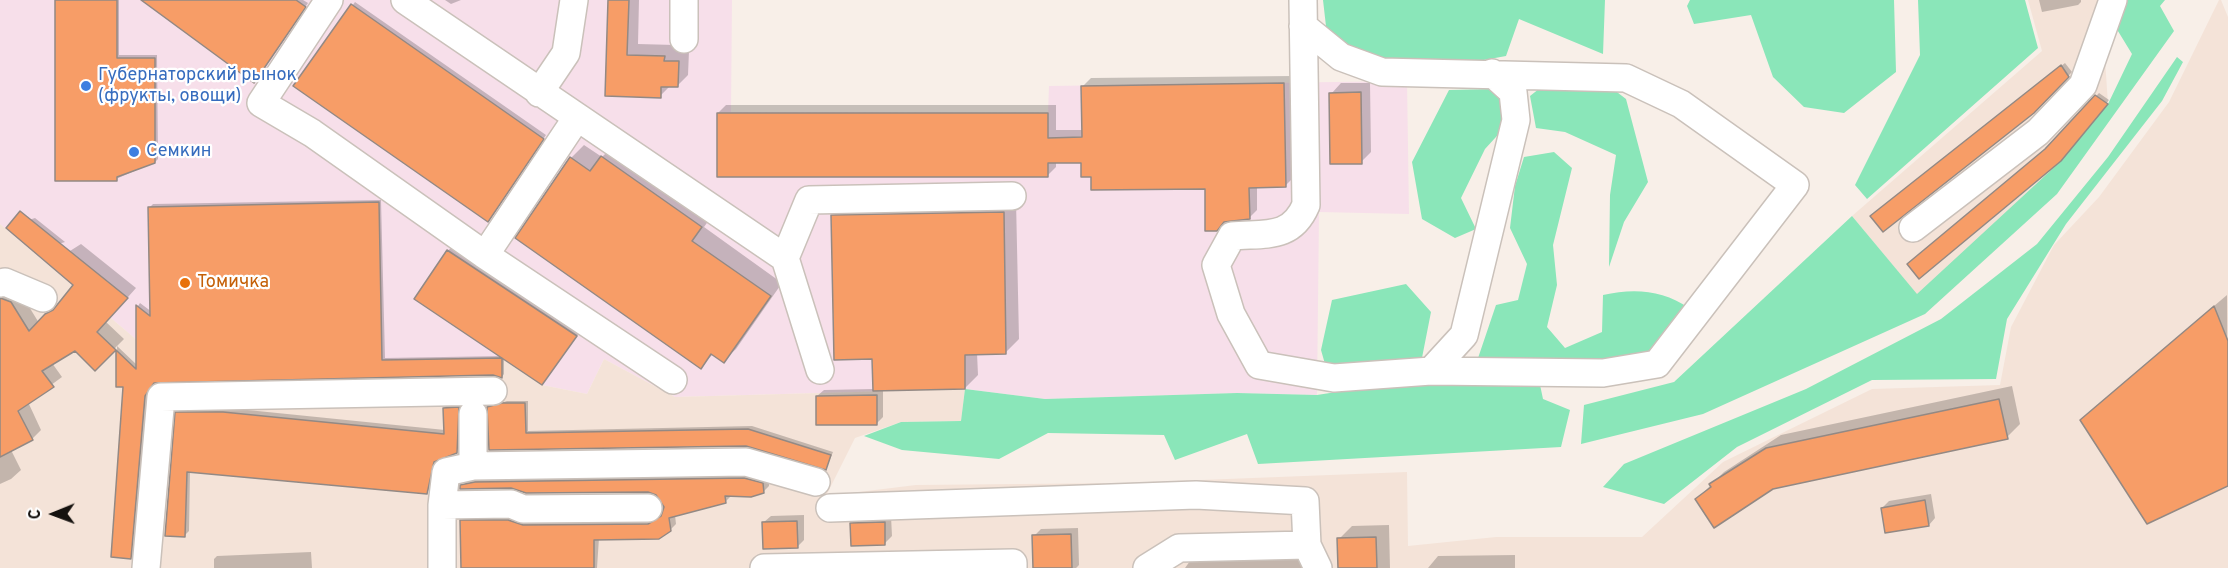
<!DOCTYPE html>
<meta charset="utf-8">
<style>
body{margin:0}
#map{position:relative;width:2228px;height:568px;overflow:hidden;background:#f8efe8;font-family:Overpass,sans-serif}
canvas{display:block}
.north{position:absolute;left:24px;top:484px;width:60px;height:60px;-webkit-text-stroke:4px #fff;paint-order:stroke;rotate:269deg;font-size:16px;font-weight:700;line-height:24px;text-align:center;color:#15120f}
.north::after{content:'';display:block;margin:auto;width:21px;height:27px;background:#15120f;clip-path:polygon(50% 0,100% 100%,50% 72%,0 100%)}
</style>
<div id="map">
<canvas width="2228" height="568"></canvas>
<div class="north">С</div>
</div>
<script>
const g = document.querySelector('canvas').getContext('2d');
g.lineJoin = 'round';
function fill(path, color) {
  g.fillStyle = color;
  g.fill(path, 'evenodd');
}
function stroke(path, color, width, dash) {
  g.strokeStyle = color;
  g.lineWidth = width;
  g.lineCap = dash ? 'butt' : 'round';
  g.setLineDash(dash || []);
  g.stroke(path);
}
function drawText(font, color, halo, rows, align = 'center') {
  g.font = font + ' Overpass,sans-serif';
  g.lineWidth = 4.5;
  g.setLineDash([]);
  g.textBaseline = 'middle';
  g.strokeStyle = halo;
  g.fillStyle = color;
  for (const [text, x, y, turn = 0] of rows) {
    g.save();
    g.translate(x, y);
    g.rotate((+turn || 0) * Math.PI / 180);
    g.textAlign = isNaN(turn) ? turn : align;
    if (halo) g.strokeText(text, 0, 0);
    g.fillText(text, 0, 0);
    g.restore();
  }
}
const commercial = new Path2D(`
 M0,0h732l-1,112 317,1 1,-27 358,-5 2,133 -90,-2 -2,183 -80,-2 -192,6 -80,-10 -290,8 -71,-38 -17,35 -45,-9 -41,-27 -293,5 -57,-11 -151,-128z`);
const built = new Path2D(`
 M2028,0h73l7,104 -46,71 -145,120 -65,-79 190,-165z
 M2219,0h2l7,17v551h-2228v-344l151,128 57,11 294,-5 40,27 45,9 17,-35 71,38 290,-8 -4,32 -60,1 -46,16 -29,58 90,-11 208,-2 283,-11 1,74 88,-9h146l81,-75 149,-73 128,-4 11,-58 43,-82 45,-48 70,-95z`);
const green = new Path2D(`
 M1323,0h282l-2,54 -84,-35 -13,37 -44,8 -75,-1 -60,-28z
 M1690,0h204l2,72 -52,41 -40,-6 -31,-30 -22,-62 -57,9 -7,-18z
 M1918,0h107l13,48 -171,151 -12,-14 65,-130z
 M2116,0h49l-5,6 14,25 -117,163 -132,120 -222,100 -122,30 3,-39 90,-23 178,-166 65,78 144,-133 47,-57 24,-50 -22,-36z
 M2177,57l6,5 -21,39 -96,123 -59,95 -11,60 -124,1 -135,67 -73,57 -61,-17 21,-23 182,-75 135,-70 96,-75 71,-87z
 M1549,81l60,5 17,13 22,83 -24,40 -15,45 1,-72 6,-40 -51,-23 -29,-4 -6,-32z
 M1493,89l16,17 -3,20 -21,23 -24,49 15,31 -21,9 -33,-19 -10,-57 37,-72z
 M1554,152l18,16 -19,77 4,40 -10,42 18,21 37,-16 1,-37c31,-7 60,-5 86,13l-35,42 -34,10 -144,4 20,-59 22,-5 9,-36 -17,-36 5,-42 9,-29z
 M1406,284l25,28 -11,56 -93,3 -6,-21 11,-50z
 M1420,379l119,1 4,19 27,11 -9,37 -303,17 -11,-30 -72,26 -11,-25 -116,-2 -49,26 -97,-9 -38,-14 37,-14 60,-1 4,-32 80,10 192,-6 80,2z`);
const shadow = new Path2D(`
 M56,0h63v55h38l1,104 -3,3 -39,17z
 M144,0h159l5,3 -51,75z
 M445,0h16l-10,4z
 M609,0h30l-1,44 37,1v5l14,1 -1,24 -11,11 -6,-1 -11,11 -54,-2z
 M2039,0h42v2l-3,3 -36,7z
 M355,2l191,133 -55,82 -196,-131z
 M2065,63l7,9 -39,40 -158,101z
 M1292,76l1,102 -8,8h-28v24l-8,8 -43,-31 -114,-12 -9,-13h-27v5l-8,8 -330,-62 8,-8h330v25h27v-44l8,-8z
 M1341,83h29l1,69 -10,10 -30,-68z
 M2099,93l10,7 -46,56 -15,-9z
 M615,144l99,69 -10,14 78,56 -46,66 -13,12 -10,-7 -12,13 -130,-209 13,-13 18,12z
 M381,200l4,158 117,-2 -54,-105 6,-7 128,85 -40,54 -38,-26v17l-2,3 -9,-3 -339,8 -6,9 -14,163 -4,3 -5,-172 -7,1 -1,-40 -22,23 -20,-19 -23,13 10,14 -34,25 13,28 -9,9 -21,11 10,20 -10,9 -11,5v-186l14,-8 6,2 19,31 22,-20 14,-19 -13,-28 19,-12 55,44 -30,34 18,17 -7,7 20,19 1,-59 2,-3 12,9 -2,-105 3,-3z
 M1016,200l3,139 -13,13 -29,1 1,22 -13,13 -82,1v28l-7,7 -59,-28 7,-6 50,-1v-31l-41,-142 12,-13z
 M35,218l30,24 -29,9 -29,-24z
 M2227,295l1,189 -146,-64 13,-13z
 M2012,386l8,38 -13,13 -310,62 27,-27 57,-37z
 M507,401h21v30l224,-5 81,26 -7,17 -80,-24 -256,3 -2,-41z
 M448,404h14l-1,44 -24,11 -6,29 -4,4 -237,-21 -1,60 -4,4 -8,-122 4,-4 47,-1 217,22 -1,-22z
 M751,472l18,6v8l-6,6 -31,3 -7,7 -50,13 1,9 -6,6 -71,8 -2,30h-135l-1,-47 6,-6 188,3 9,-4 1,-7 -8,-14 -9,-2 -186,-5 6,-6z
 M1931,494l4,24 -6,7 -47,-17 7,-7z
 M804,515v25l-7,7 -33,-25 7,-6z
 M891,516l1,20 -7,7 -34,-19 7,-7z
 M1389,525l1,43h-51v-29l13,-13z
 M1078,528l1,37 -3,3h-41l-1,-32 7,-7z
 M311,552l1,16h-98v-9l3,-3z
 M1307,553l1,15h-123l10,-14z
 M1515,555v13h-87l10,-12z`);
const building = new Path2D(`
 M55,0h62v58h38v105l-38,14v4h-62z
 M141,0h155l10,7 -52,76z
 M608,0h21l-2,55 38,1 -1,5h15l-1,26h-17v11l-56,-2z
 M351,4l193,135 -56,83 -195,-136z
 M2061,65l8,12 -35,36 -151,119 -13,-16z
 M1284,83l2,104 -37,1 1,31 -26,3 -7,9h-12v-42l-114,1v-13h-10v-14h-33v14h-331v-64h331v25l34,-1 -1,-51z
 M1361,92l1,72h-32l-1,-71z
 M2095,95l13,9 -47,57 -142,118 -12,-15 138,-115z
 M601,156l101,71 -10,14 79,55 -47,67 -13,-9 -10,15 -186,-131 55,-81 20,14z
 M379,202l3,158 120,-2v20l-9,-3 -339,8 -9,13 -14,163 -20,-2 12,-170h-7v-37l20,19v-64l14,11 -2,-109z
 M20,211l108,87 -31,34 19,18 -21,21 -20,-20 -33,20 12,16 -36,24 15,29 -33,17v-159l11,4 18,29 16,-17 8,-4 20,-25 -67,-57z
 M1004,212l2,142 -41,1v34l-92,2 -1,-32 -38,1 -3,-145z
 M447,250l130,86 -35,49 -128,-86z
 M2214,306l14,35v145l-81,38 -67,-104z
 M877,395v30h-61v-29z
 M1999,399l9,40 -235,50 -59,39 -19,-29 16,-12 -2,-3 57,-36z
 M502,403h23l1,30 222,-4 83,26 -5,15 -80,-24 -257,4 -2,-43z
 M459,407l-2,46 -23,9 -7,32 -240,-22 -2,65 -20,-1 10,-124h48l221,22 -1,-26z
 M744,478l19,5 1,10 -13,4 -26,-1 1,7 -57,15 2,13 -12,8 -65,1v28h-133l-1,-48h48l15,5 125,-1 13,-8 3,-9 -8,-12 -8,-3 -122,1 -15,-5 -51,1v-4l15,-3z
 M1925,500l4,26 -44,7 -4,-25z
 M797,521l1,27 -35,1 -1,-27z
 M885,522v23l-34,1 -1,-23z
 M1071,534l1,34h-39l-1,-33z
 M1376,537l1,31h-39l-1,-30z`);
const minor = new Path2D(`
 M329,0l-68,103 51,30 173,122 188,125
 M405,0l380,258 35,112
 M1303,0l3,205c-15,35 -41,28 -74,31l-16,29 15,49 28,51 75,13 97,-7 33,-36 52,-215 -3,-28 -21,-19
 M1303,26l38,31 41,15 244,6 55,26 114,81 -138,179 -54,9 -172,-2
 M684,39v-39
 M539,93l27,-40 8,-53
 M1913,228l125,-96 45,-47 30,-85
 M485,255l91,-136
 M785,258l24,-58 203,-4
 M0,283l5,-1 38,16
 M473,414v52
 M442,505l69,-1 12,5 125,-1
 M830,508l366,-13 109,6 2,44 11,23
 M146,568l15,-171 332,-6
 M442,568v-63l4,-33 27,-6 273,-4 70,20
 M764,568l249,-5v5
 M1147,568l32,-20 128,-3`);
const markers = [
 [86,86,6,"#3f7fe0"],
 [134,152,6,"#3f7fe0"],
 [185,283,6,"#e8710a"]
];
const shopNames = [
 ["Губернаторский рынок",98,76],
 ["(фрукты, овощи)",98,97],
 ["Семкин",146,152]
];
const foodNames = [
 ["Томичка",197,283]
];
fill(commercial, '#f7dfea');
fill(built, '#f4e3d8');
fill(green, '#8ae6b9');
fill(shadow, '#0003');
fill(building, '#f79d67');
stroke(building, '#938984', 1.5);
stroke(minor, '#cac1ba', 30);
stroke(minor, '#fff', 27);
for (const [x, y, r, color] of markers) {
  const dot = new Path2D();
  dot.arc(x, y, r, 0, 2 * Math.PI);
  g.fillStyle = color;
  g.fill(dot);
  stroke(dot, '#fff', 2);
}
drawText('18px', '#366cbe', '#fff', shopNames, 'left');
drawText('18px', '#c56008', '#fff', foodNames, 'left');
</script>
